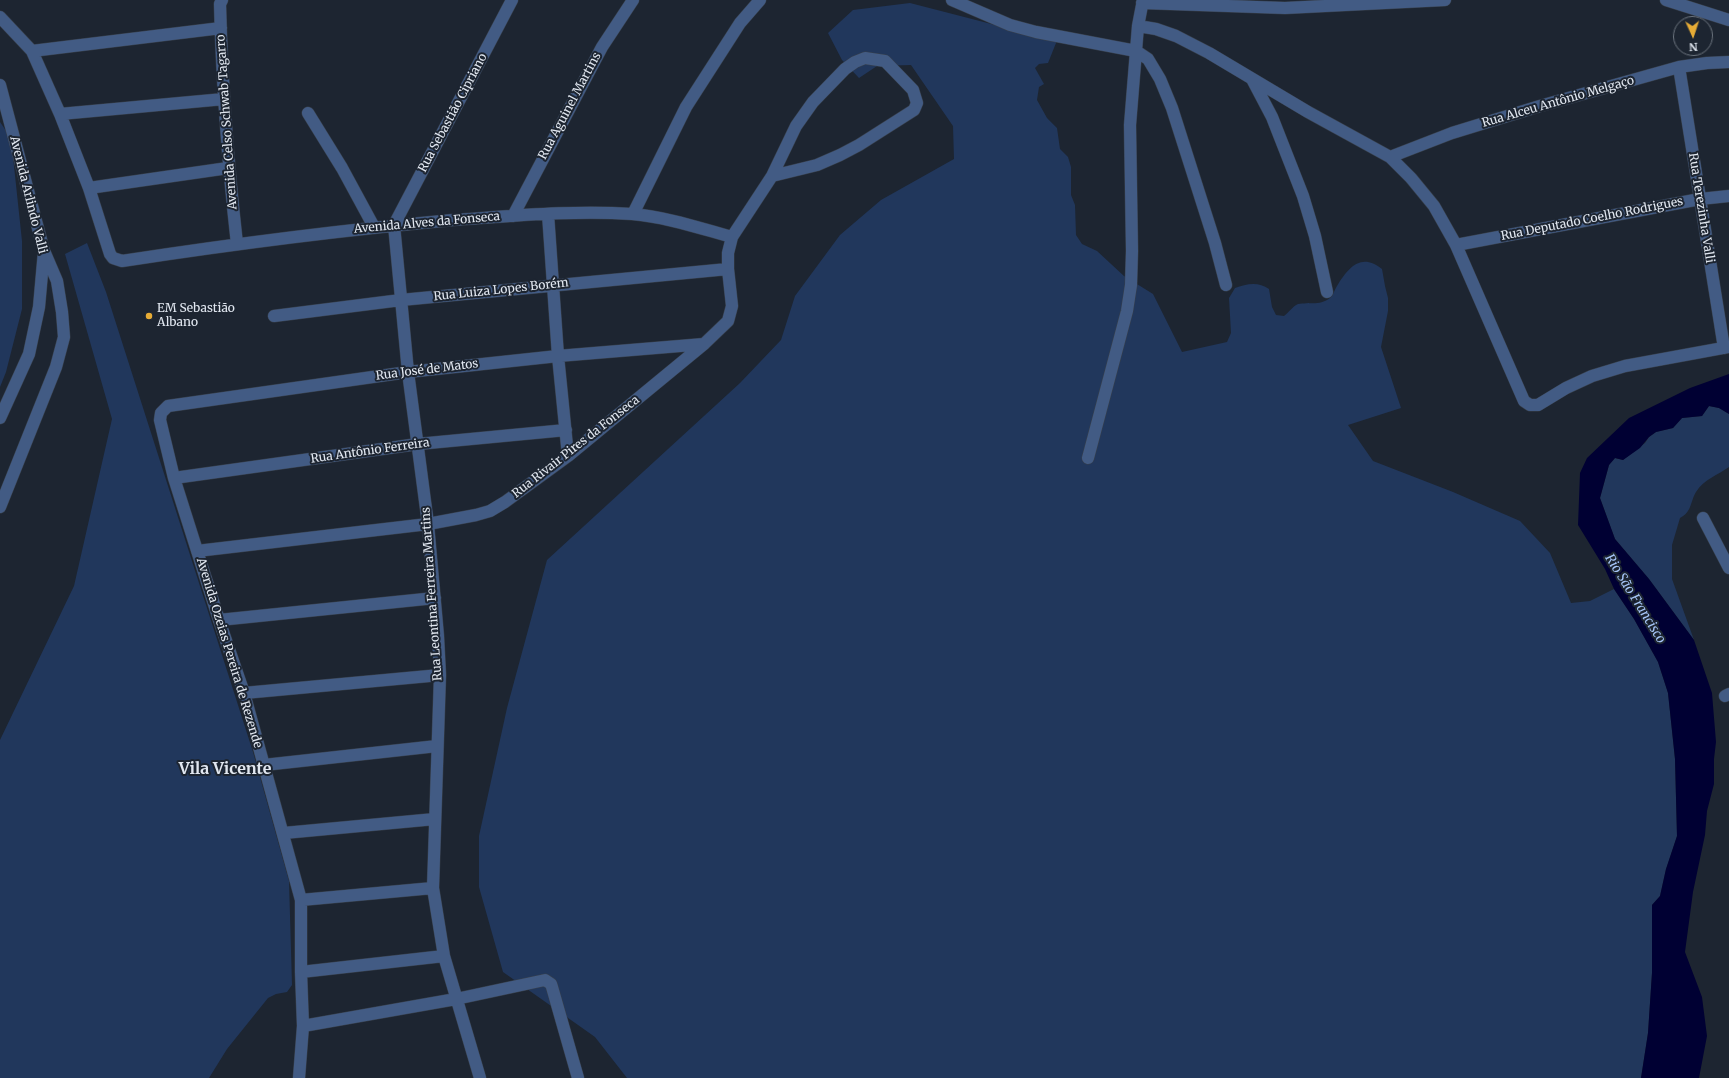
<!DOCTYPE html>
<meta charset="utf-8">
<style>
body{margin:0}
#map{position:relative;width:1729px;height:1078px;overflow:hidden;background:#1d2531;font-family:Merriweather,serif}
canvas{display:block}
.north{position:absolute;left:1673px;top:16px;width:40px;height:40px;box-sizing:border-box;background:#1d2531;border:1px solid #6b737d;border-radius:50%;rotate:177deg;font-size:11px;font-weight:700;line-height:16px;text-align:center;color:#e1e7f0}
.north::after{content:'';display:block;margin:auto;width:14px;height:18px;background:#e7ac36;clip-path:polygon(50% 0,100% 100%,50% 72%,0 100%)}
</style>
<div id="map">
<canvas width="1729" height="1078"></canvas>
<div class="north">N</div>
</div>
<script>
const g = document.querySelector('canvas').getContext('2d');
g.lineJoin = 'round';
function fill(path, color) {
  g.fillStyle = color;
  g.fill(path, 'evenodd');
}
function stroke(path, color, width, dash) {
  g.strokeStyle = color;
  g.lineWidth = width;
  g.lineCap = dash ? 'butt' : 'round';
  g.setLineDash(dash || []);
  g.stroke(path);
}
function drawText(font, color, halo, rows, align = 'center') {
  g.font = font + ' Merriweather,serif';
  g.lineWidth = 4;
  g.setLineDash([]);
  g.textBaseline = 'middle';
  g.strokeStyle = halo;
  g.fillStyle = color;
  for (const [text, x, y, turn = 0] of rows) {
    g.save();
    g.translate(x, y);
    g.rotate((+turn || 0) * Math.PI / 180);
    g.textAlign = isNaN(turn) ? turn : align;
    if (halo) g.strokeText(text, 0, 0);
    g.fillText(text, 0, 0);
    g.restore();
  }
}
const green = new Path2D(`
 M910,3l93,24 55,11 -10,25 -9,1 -4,4 9,16 -5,3 -2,13 10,18 10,10 3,21 8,8 3,10v28l4,10 1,30 6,9 15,7 27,25 29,18 29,58 45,-10 4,-9 -2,-35 6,-10c11,-4 23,-7 34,1l3,18 4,8 8,1c4,-3 9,-10 14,-12 11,-2 24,2 33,-7 2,-2 4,-8 6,-11 11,-18 24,-34 45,-17l3,17 3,12v13l-7,36 20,61 -53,17 25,36 80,31 67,29 30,32 21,50 19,-2 24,-12 20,30 24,43 10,31 7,66 2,77 -11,33 -6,27 -8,9v68l-4,60 -7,45h-1014l-32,-41 -92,-65 -24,-85v-51l28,-128 40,-148 193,-177 41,-43 14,-44 45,-61 41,-35 73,-41 -1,-33 -42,-61 -34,1 -18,12 -17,-18 -14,-27 25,-23z
 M0,122l11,16 11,103v68l-16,63 -6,15z
 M87,243l19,49 147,460 36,129 3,104 -5,7 -11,2 -8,4 -41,51 -18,29h-209v-338l74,-154 38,-167 -47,-165z
 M1709,406l10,2 10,6v53c-11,8 -25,12 -33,25 -6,10 -4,20 -16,26l-8,27v34l22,61 -45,-61 -34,-40 -15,-41 9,-33 6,-7 8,2 22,-17 4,-6 7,-5 17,-4 9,-10 20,-2z`);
const water = new Path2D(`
 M1729,374v40l-10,-6 -10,-2 -7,10 -20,2 -9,10 -17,4 -7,5 -9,11 -17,12 -8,-2 -6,7 -9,33 15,41 34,40 45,61 18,53 4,49 -2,17v25l-7,27 -2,24 -12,57 -8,60 17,45 5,39 -8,42h-58l7,-45 4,-60v-68l8,-9 6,-27 11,-33 -2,-77 -7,-66 -10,-31 -24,-43 -20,-30 -9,-20 -27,-44 2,-52 7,-15 42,-40 61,-30z`);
const street = new Path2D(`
 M222,0l-2,4c2,81 8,160 17,240
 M952,0l58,25 26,7 100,19 12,8 12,20 12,29 43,135 11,42
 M1666,0l63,20
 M1142,3l143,5 160,-8
 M0,17l32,34 28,63 29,74 21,66 3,4 9,3c111,-17 220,-31 331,-41 60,-4 120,-10 179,-6 34,3 67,14 100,23
 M1138,26l18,3 20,7 33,17 99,59 82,45 21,21 23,28 22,39 68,156 6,4h8l28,-17 26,-12 33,-10 104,-19
 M32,51l189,-23
 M1679,67l45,281
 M1252,79l20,38 31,79 12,40 12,56
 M0,85l44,166 -5,56 -10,47 -29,64
 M308,113l34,55 32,59
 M60,114l164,-15
 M1390,157l62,-24 88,-27 139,-39 28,-4 22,-1
 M89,188l139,-20
 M548,214l10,142 10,100
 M633,214l53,-107 54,-84 20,-23
 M513,216l89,-169 31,-47
 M1456,245l244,-46 29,-3
 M274,316l127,-16 327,-31
 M1088,458l39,-147 4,-26 1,-34 -2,-126 8,-99 5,-26
 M174,478l244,-34 148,-14
 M0,507l56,-140 8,-30 -2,-25 -5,-31 -12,-28
 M1703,518l26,50
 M197,551l231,-27 48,-9 14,-4 15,-9 63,-46 136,-112 24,-23 4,-15 -4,-37v-16l4,-16 40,-61 24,-50 17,-24 32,-33 10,-7 10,-4 20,3 28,29 4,13 -3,7 -55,35 -19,10 -23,10 -45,11
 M219,620l216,-22
 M244,693l196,-18
 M1725,696l4,-2
 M264,765l173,-19
 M284,833l151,-14
 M301,900l132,-12
 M301,972l143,-16
 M303,1026l153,-27 89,-19 6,4 1,3 26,91
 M299,1078l4,-52 -2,-54v-72l-57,-207 -25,-73 -45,-142 -14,-58 1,-7 7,-7 240,-34 150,-16 146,-12
 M480,1078l-36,-122 -11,-68 7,-213 -2,-39 -10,-112 -20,-152 -14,-147 118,-225`);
const markers = [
 [149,316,4,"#e7ac36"]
];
const streetNames = [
 ["Rua Alceu Antônio Melgaço",1558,102,-16],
 ["Rua Aguinel Martins",570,106,-62],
 ["Rua Sebastião Cipriano",453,113,-62],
 ["Avenida Celso Schwab Tagarro",227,122,-94],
 ["Avenida Arlindo Valli",28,195,76],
 ["Rua Terezinha Valli",1701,208,81],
 ["Rua Deputado Coelho Rodrigues",1592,219,-11],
 ["Avenida Alves da Fonseca",427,223,-5],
 ["Rua Luiza Lopes Borém",501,290,-6],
 ["Rua José de Matos",427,370,-7],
 ["Rua Rivair Pires da Fonseca",576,447,-38],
 ["Rua Antônio Ferreira",370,451,-8],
 ["Rua Leontina Ferreira Martins",432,594,-94],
 ["Avenida Ozeias Pereira de Rezende",229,653,73]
];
const poiNames = [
 ["EM Sebastião",157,309],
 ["Albano",157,323]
];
const waterNames = [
 ["Rio São Francisco",1635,599,58]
];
const districtNames = [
 ["Vila Vicente",225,769]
];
fill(green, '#21375c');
fill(water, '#003');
stroke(street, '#38404c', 13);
stroke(street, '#425b84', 12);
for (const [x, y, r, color] of markers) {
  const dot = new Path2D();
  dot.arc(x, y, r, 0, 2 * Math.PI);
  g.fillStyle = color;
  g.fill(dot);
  stroke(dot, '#1d2531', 1.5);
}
drawText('12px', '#e1e7f0', '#1d2531', streetNames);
drawText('12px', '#e1e7f0', '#1d2531', poiNames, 'left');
drawText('italic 13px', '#a6c5f8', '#1d2531', waterNames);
drawText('bold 16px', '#e1e7f0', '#1d2531', districtNames);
</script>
